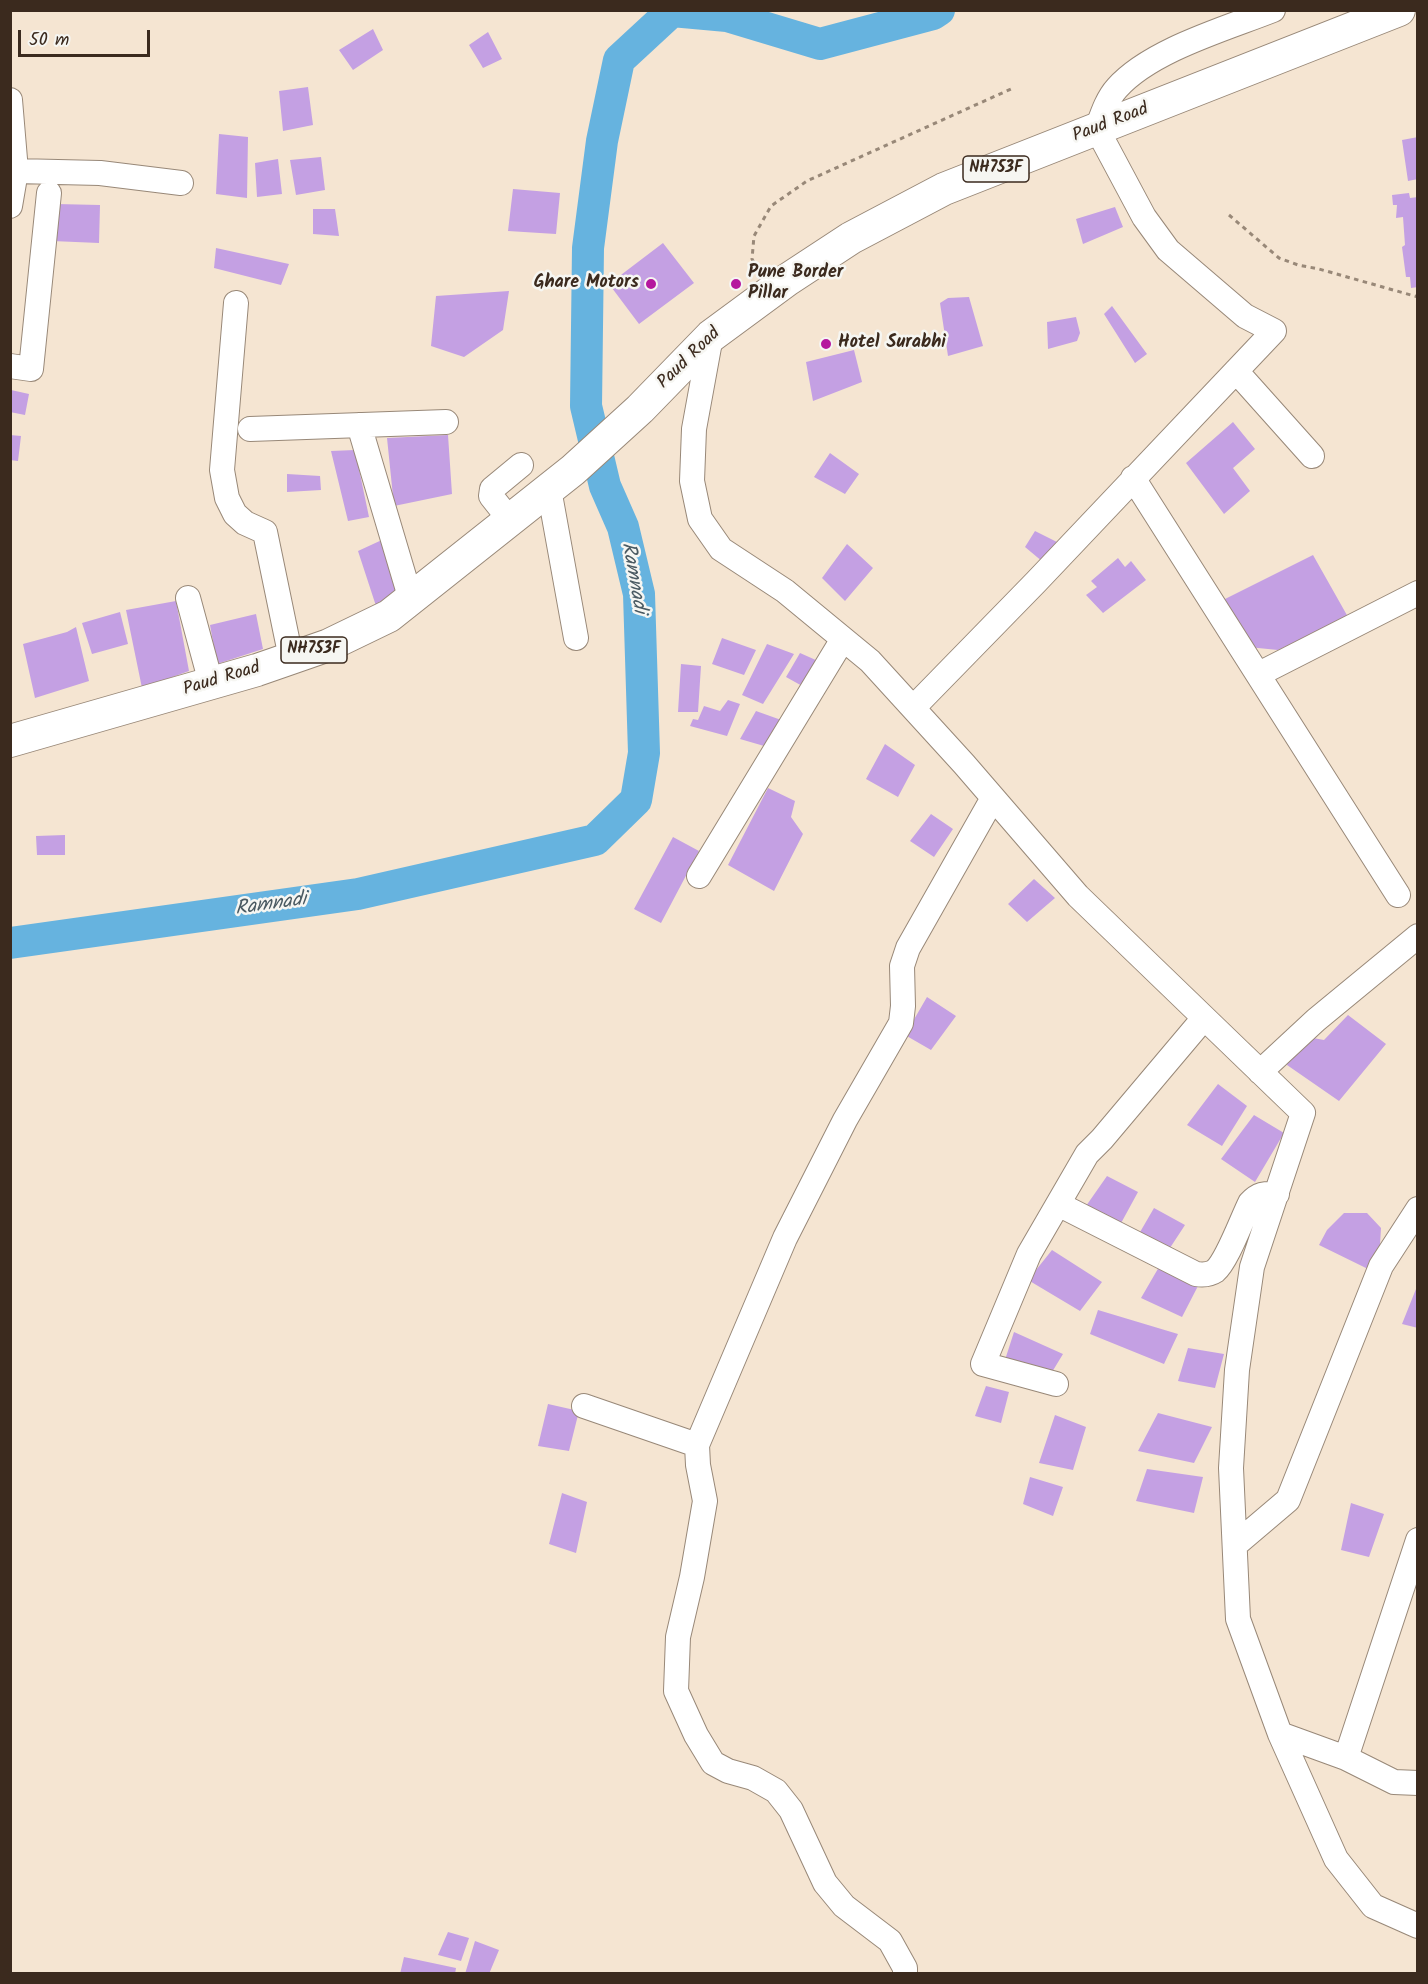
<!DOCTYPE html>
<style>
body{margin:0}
#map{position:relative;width:1428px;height:1984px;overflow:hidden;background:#f5e5d2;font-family:Kalam,sans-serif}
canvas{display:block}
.frame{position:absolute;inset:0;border:12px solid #3b2a1e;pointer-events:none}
.scale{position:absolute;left:18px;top:30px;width:132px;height:27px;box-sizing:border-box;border:3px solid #3b2a1e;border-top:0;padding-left:8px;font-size:18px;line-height:21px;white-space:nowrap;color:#3b2a1e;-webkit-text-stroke:4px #f6f6f2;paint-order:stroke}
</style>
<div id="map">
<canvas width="1428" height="1984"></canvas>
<div class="frame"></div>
<div class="scale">50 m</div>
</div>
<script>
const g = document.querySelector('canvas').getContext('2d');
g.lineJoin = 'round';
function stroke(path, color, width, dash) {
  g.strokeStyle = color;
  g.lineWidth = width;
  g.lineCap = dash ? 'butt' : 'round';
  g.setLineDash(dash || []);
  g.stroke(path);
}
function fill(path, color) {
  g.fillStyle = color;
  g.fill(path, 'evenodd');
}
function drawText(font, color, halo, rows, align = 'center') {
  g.font = font + ' Kalam,sans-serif';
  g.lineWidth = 5;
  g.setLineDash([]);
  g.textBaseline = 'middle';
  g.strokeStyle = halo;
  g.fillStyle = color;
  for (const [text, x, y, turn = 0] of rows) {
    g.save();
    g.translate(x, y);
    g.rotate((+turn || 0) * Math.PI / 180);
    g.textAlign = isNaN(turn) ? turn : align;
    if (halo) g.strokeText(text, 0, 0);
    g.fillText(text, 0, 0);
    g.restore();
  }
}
const river = new Path2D(`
 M10,943l348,-49 237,-54 41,-40 8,-47 -5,-159 -16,-67 -18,-41 -19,-80 2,-158 14,-107 17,-81 53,-49 55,5 93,28 113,-30 6,-4`);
const building = new Path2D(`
 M373,29l10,21 -30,20 -14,-20z
 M488,32l14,27 -19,9 -14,-23z
 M308,87l5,38 -30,6 -4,-40z
 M219,134l29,3 -1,61 -31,-4z
 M1418,137v42l-10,2 -6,-41z
 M321,157l4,33 -29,5 -6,-35z
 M278,159l4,35 -25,3 -2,-34z
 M513,189l47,4 -4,41 -48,-3z
 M1409,193l1,5 8,-1v90l-7,1 -1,-11h-4l-4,-30 3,-2 -2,-28 -7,1 1,-13h-4l-1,-10z
 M56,204l44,1 -1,38 -47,-2z
 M1115,207l8,20 -40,17 -7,-25z
 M313,209h22l4,27 -26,-2z
 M663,243l31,40 -55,41 -30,-40z
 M216,248l73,16 -8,21 -67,-17z
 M509,291l-6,39 -39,27 -33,-11 5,-50z
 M969,297l14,49 -35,10 -8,-53 8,-5z
 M1112,306l35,48 -12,9 -31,-49z
 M1076,317l4,16 -3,8 -29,8 -1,-27z
 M854,350l8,32 -49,19 -7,-39z
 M11,390l18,4 -4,21 -15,-3z
 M1233,422l22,27 -22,19 17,23 -26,23 -38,-51z
 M10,435l11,1 -3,25 -8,-1z
 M448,435l4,59 -58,12 -7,-68z
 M355,450l14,67 -21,4 -17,-70z
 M830,453l29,21 -14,20 -31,-17z
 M287,474l33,2 1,14 -34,2z
 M1035,531l22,11 -14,20 -18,-15z
 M384,539l16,51 -24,16 -18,-55z
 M847,544l26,24 -28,33 -23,-23z
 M1313,555l35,62 -70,33 -30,-3 -27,-46z
 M1118,558l7,9 6,-6 15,19 -43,33 -17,-18 11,-8 -6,-6z
 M176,601l13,70 -47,17 -16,-78z
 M120,612l8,32 -36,10 -10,-31z
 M256,614l7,35 -46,15 -7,-39z
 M76,627l13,54 -54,17 -12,-54 44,-12z
 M722,638l34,12 -12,25 -32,-11z
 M767,644l27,10 -31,50 -21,-9z
 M800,653l18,8 -14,26 -18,-10z
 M681,664l20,2 -3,46h-20z
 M728,700l12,4 -13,32 -37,-10 3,-7 5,1 6,-14 16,5z
 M756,711l28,10 -13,27 -31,-9z
 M885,744l30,21 -17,32 -32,-18z
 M768,788l27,13 -4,16 12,17 -29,57 -46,-26z
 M931,814l22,15 -19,28 -24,-16z
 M65,835v20h-28l-1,-19z
 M673,837l26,14 -38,72 -27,-14z
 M1034,879l21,19 -28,24 -19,-18z
 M927,997l29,19 -25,34 -26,-15z
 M1348,1015l38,29 -47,57 -52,-36 4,-31 33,6z
 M1218,1084l29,22 -25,40 -35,-21z
 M1254,1115l30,18 -29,49 -34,-23z
 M1107,1176l31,16 -18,33 -34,-19z
 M1154,1208l31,17 -19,29 -30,-15z
 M1344,1213h23l14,15 -1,17 -12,24 -49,-24 8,-15z
 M1052,1250l50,32 -22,29 -52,-31z
 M1159,1267l39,19 -16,31 -41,-19z
 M1416,1289l2,1v38l-16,-4z
 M1098,1310l80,24 -14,30 -74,-30z
 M1014,1332l49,22 -14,23 -45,-14z
 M1188,1348l36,6 -9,34 -37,-7z
 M986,1386l23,6 -8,31 -26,-7z
 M548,1404l31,7 -10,40 -31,-5z
 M1158,1413l54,14 -18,36 -56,-12z
 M1055,1415l31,12 -13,43 -34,-7z
 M1147,1469l56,8 -9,36 -58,-12z
 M1030,1477l33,10 -10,29 -30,-12z
 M562,1493l25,9 -11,51 -27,-9z
 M1351,1503l33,11 -15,43 -28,-7z
 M448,1932l21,6 -8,23 -23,-6z
 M475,1941l24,9 -10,24h-24z
 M404,1957l52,11 -1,6h-55z`);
const path = new Path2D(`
 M1229,215l50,43 19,7 21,4 99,28
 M758,270l-6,-11 2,-23 17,-30 36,-25 204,-92`);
const minor = new Path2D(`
 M10,100l6,71 84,2 81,10
 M10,206l6,-35
 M236,303l-14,167 5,28 8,16 10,9 20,9 26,126
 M711,336l-17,93 -2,52 8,38 21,30 64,42 85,70 94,103 114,132 225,217 -51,154 -15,103 -6,98 7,151 42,115 56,125 37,47 45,20
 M10,366l21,3 18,-176
 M1236,371l76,85
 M359,425l52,175
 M250,429l196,-7
 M1133,478l265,417
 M549,489l27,149
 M510,520l-19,-24 1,-7 29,-24
 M188,598l23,85
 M1259,674l159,-81
 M913,708l123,-126 238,-251 -29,-15 -77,-66 -24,-33 -47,-88c5,-14 10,-30 20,-41 34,-38 108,-59 156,-78
 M699,876l144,-237
 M1260,1072l56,-52 102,-84
 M1058,1204l138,70c7,1 13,1 19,-3 12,-10 27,-52 35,-68 8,-9 15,-10 27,-9
 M1056,1384l-73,-20 46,-110 58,-100 15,-15 102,-121
 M584,1406l113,39
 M1235,1545l53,-45 93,-234 37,-57
 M1280,1734l66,24 48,24 24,1
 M1346,1758l72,-218
 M905,1974v-6l-15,-27 -46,-35 -19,-23 -34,-73 -15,-19 -23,-13 -25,-7 -15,-8 -17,-28 -20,-44 2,-54 14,-60 13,-76 -7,-36 -1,-20 88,-207 60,-118 56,-97 2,-17 -1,-40 6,-18 85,-150`);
const major = new Path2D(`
 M10,741l247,-71 72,-25 60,-29 184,-146 67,-61 71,-73 76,-56 64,-42 93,-49 455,-179`);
const markers = [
 [651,284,6,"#b5179e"],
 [736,284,6,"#b5179e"],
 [826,344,6,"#b5179e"]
];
const shields = [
 [996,169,66],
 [314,650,66]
];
const shieldNames = [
 ["NH753F",996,169],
 ["NH753F",314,650]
];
const streetNames = [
 ["Paud Road",1111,124,-21],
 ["Paud Road",690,359,-44],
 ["Paud Road",222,680,-17]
];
const poiNames = [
 ["Pune Border",748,274],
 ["Pillar",748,295],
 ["Ghare Motors",639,284,"right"],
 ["Hotel Surabhi",838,344]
];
const waterNames = [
 ["Ramnadi",632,578,80],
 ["Ramnadi",271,906,-8]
];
stroke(river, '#66b3df', 32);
fill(building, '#c4a0e3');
stroke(minor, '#988878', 26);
stroke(major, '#988878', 34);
stroke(path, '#988878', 3, [4.5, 4.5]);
stroke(minor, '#fff', 24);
stroke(major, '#fff', 32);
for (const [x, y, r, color] of markers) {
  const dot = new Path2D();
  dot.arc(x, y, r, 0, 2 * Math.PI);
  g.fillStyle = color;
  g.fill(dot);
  stroke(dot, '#f6f6f2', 2);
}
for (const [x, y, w] of shields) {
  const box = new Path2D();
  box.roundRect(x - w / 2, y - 13, w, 26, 4.5);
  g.fillStyle = '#f6f6f2';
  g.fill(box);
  stroke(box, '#3b2a1e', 1.5);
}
drawText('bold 16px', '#3b2a1e', null, shieldNames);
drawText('18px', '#3b2a1e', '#f6f6f2', streetNames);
drawText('bold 18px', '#3b2a1e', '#f6f6f2', poiNames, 'left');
drawText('italic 20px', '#4a5a62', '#f6f6f2', waterNames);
</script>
